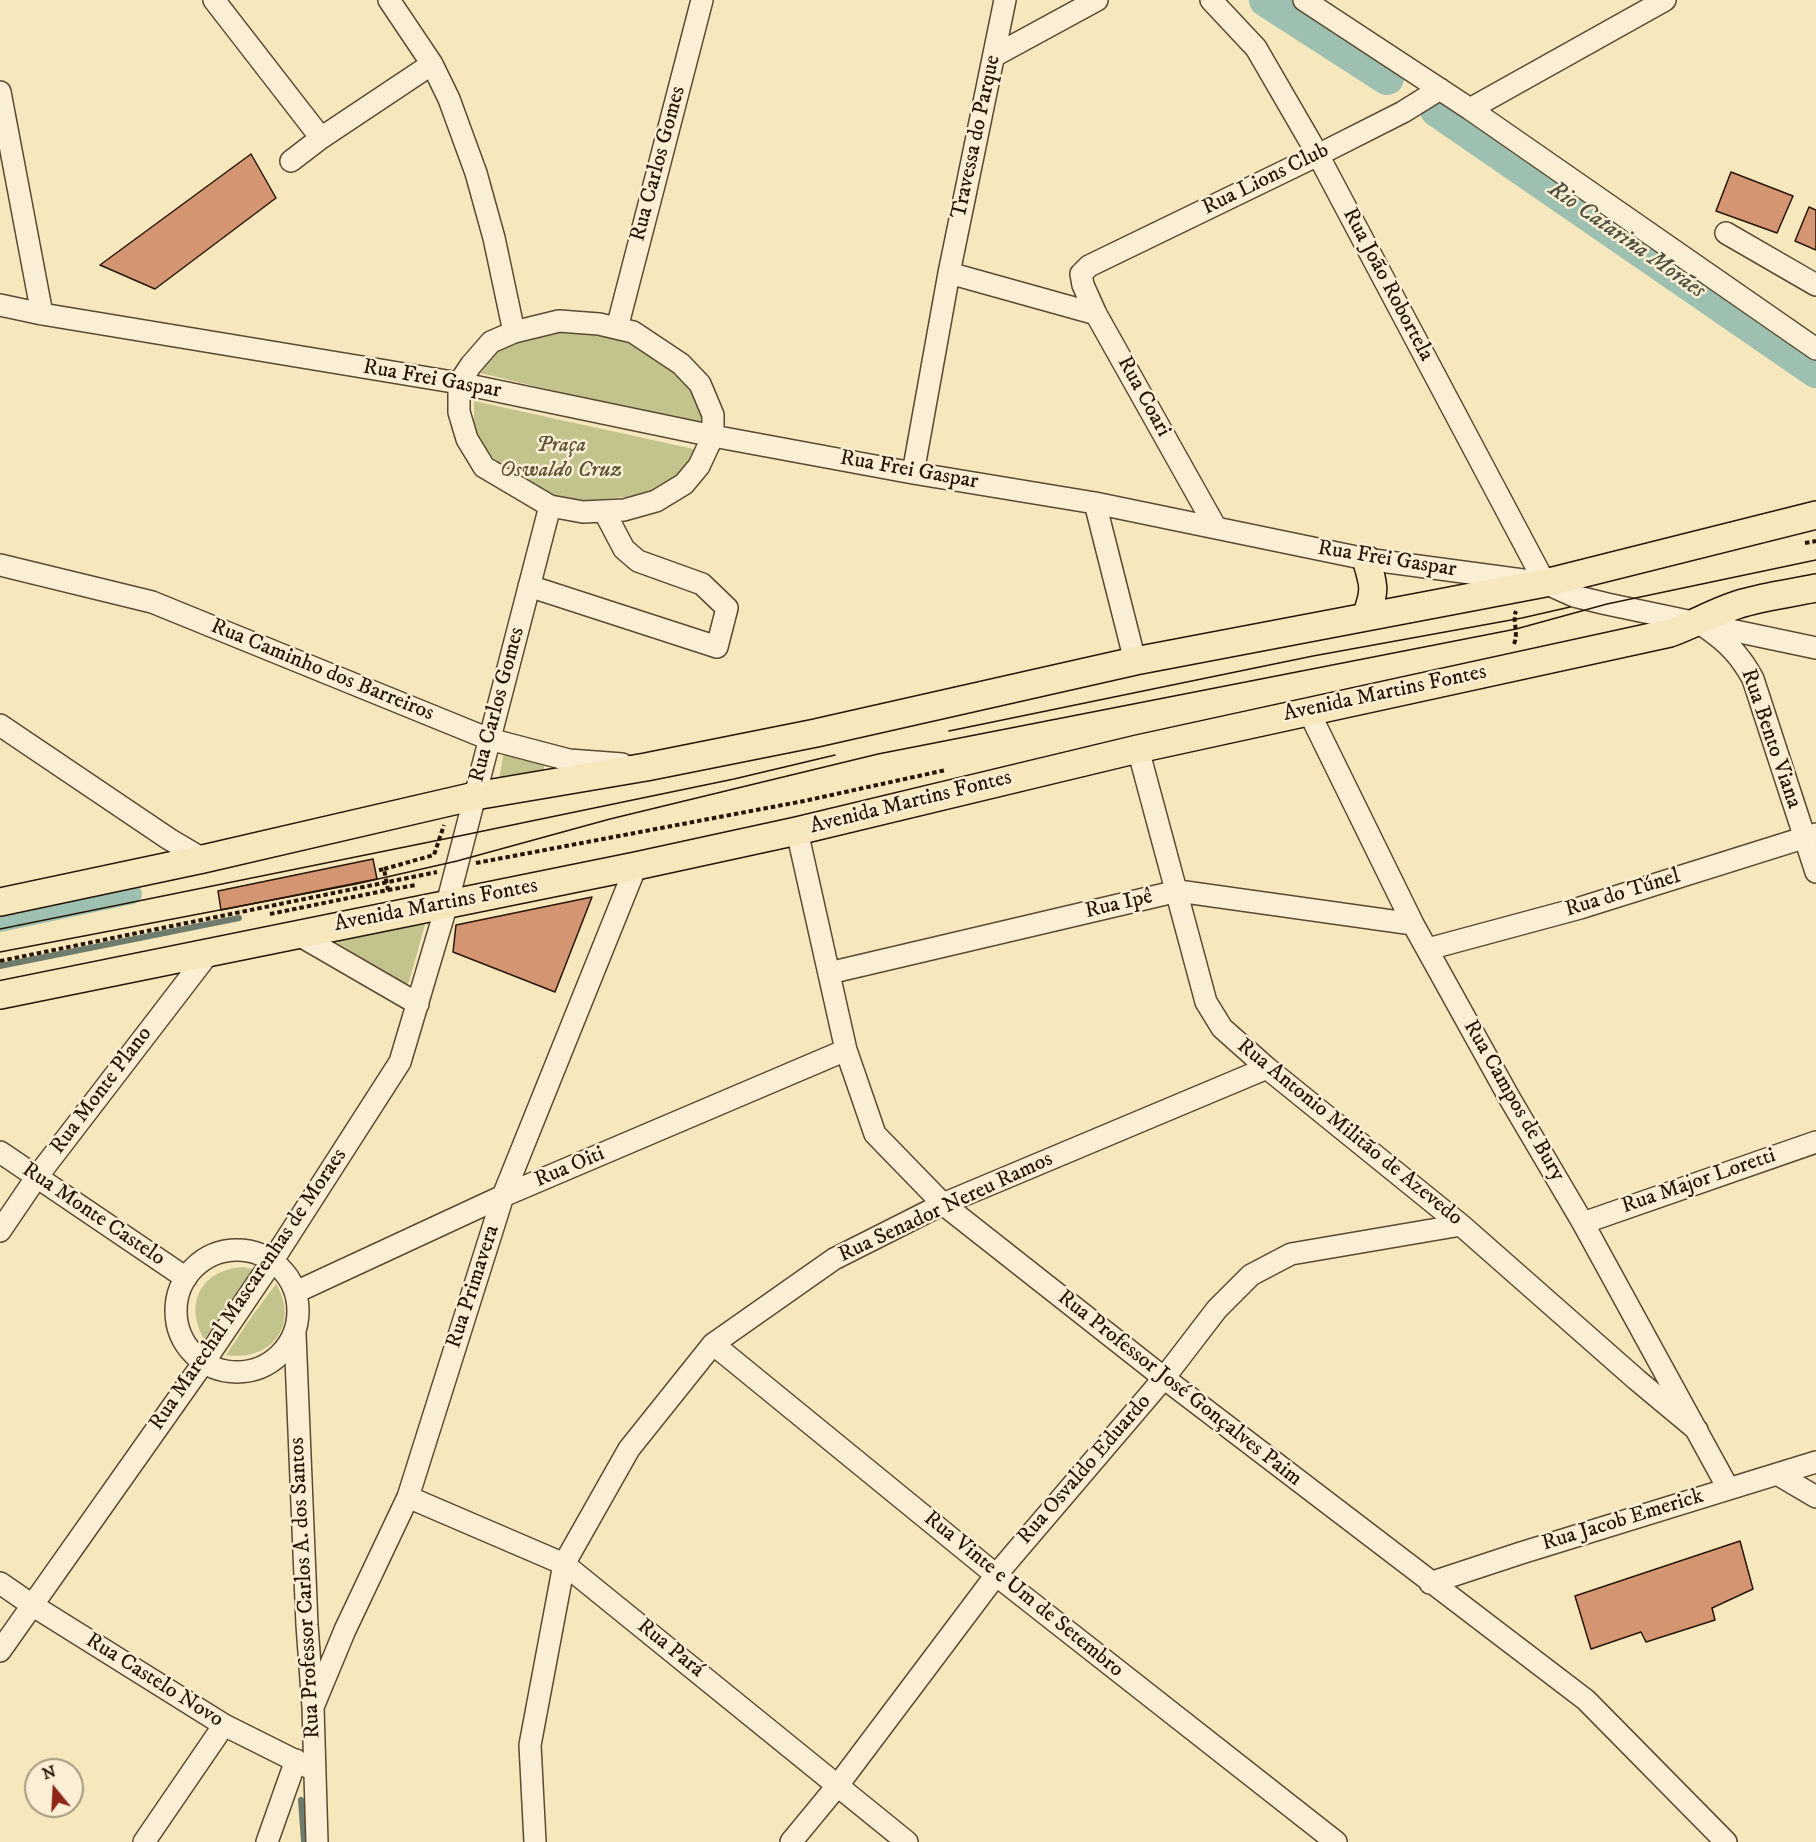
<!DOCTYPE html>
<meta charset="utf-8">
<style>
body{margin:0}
#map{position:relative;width:1816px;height:1842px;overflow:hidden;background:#f7e7bd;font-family:"IM FELL DW Pica",serif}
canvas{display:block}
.north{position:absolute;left:24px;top:1758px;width:60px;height:60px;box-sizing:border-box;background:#faefd4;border:2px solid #a59881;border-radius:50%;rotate:342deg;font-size:16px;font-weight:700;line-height:24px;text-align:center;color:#261504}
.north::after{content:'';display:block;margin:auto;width:21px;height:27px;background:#8f2418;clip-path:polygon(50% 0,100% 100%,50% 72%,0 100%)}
</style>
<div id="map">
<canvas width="1816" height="1842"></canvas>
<div class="north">N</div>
</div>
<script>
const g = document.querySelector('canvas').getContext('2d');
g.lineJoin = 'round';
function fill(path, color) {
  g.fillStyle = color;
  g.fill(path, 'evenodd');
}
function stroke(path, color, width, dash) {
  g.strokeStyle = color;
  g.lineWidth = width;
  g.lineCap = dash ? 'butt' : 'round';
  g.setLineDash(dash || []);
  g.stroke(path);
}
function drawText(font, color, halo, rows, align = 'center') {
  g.font = font + ' "IM FELL DW Pica",serif';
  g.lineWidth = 5;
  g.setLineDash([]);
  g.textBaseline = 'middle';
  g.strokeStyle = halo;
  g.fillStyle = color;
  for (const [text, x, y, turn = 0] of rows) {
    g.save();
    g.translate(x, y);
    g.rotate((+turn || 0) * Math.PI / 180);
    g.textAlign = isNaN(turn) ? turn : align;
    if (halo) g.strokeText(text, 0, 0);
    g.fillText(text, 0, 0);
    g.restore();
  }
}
const green = new Path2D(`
 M586,331l32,5 38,22 29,21 14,18 6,30 -225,-54c24,-41 63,-39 106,-42z
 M474,401l220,48v10l-17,19 -29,17 -66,6 -38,-7 -33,-19 -24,-23 -13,-21z
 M504,752l40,11v7l-45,9z
 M428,914l-19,68 -3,3 -76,-47z
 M243,1267l15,3 -54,69c-20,-36 -3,-69 39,-72z
 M276,1284c24,40 -4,78 -50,71l26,-39z`);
const stream = new Path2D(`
 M0,966l239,-48
 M301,1800l3,42`);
const canal = new Path2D(`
 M0,922l132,-28`);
const river = new Path2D(`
 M1266,0l121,78
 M1437,110l379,261`);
const building = new Path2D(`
 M251,154l25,44 -121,91 -55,-24z
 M1731,172l62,24 -16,37 -61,-22z
 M1809,207l7,3v40l-21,-9z
 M373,859l4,20 -156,31 -3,-19z
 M592,897l-37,95 -102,-40 3,-27z
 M1740,1541l13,48 -41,19 3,12 -69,22 -5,-10 -50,17 -16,-53z`);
const path = new Path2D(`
 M1805,543l11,-2
 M1514,644c5,-12 -2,-23 2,-33
 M476,863l328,-62 142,-31
 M384,869l50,-14 10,-30
 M388,890l28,-5
 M270,914l118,-24 -4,-21 -8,2
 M0,961l437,-89`);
const minor = new Path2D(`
 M214,0l107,138
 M389,0l43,64 17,35 27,74 18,65 20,94
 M1211,0l45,48 62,107 227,428
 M1304,0l166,109 346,240
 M994,56l103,-56
 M0,92l42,222
 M1470,109l195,-109
 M291,161l30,-23 111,-74
 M1726,233l90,52
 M949,273l147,41
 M0,305l42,9 417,69 254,53 200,37 182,30 271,56 179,24 29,13 33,8 209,44
 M559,321l40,3 34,8 48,32 19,20 13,31v21l-14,30 -15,18 -28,17 -32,9 -41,2 -33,-6 -66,-39 -17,-28 -8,-27v-29l12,-18 20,-23 23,-10z
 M617,328l85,-328
 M913,473l36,-200 56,-273
 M1095,503l40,158
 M1216,528l-120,-214 -13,-29 -2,-11 8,-8 229,-111 85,-43 37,-23
 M0,565l152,37 337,137 80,21 53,4
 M529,586l188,61 10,-39 -25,-24 -64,-23 -14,-12 -20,-38
 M1705,627c23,16 35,28 48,52l63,193
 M1308,710l105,214 97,175 73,124 145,265
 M0,725l169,114 34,20
 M1138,749l68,253 16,26 45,40 194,157 176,155 60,50
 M797,831l49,219 29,84 68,70 221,174 422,322 140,142
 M297,934l121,70
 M1428,949l152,-41 236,-74
 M829,973l349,-82 235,33
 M0,1152l186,126
 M1583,1223l233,-81
 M0,1231l36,-53 172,-224
 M176 1311a61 61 0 1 1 122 0a61 61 0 1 1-122 0Z
 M296,1292l207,-96 343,-146
 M295,1334l12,291 6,82 4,135
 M713,1344l283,231 340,267
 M1777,1474l39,23
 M408,1497l156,67 343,278
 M0,1583l32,22 192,120 90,45
 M1430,1583l91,-30 295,-91
 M0,1651l204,-289 69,-102 127,-198 47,-158 103,-398
 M313,1707l32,-77 63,-133 95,-301 133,-330
 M144,1842l80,-117
 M267,1842l29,-82
 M535,1842l-5,-97 34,-181 65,-115 84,-105 121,-85 109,-55 324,-136
 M791,1842l47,-57 158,-210 168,-197 53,-69 34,-34 40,-21 170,-29`);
const major = new Path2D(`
 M1366,559c8,26 10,31 0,57
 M0,902l203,-43 272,-63 171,-29 170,-34 319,-72 410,-78 271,-68
 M0,995l636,-129 161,-35 341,-82 532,-116c25,-9 48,-23 73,-30 24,-7 49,-10 73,-15`);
const tram = new Path2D(`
 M949,731l364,-75 209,-38 48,-11
 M0,929l464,-94 270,-56 101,-24
 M0,952l356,-68 101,-23 153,-42 268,-65 638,-125 91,-25 209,-44`);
const streetNames = [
 ["Travessa do Parque",977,137,-78],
 ["Rua Carlos Gomes",659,164,-75],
 ["Rua Lions Club",1266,180,-26],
 ["Rua João Robortela",1387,285,62],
 ["Rua Frei Gaspar",432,380,10],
 ["Rua Coari",1143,397,61],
 ["Rua Frei Gaspar",909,471,10],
 ["Rua Frei Gaspar",1387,560,9],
 ["Rua Caminho dos Barreiros",322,671,22],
 ["Avenida Martins Fontes",1385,694,-12],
 ["Rua Carlos Gomes",498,705,-75],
 ["Rua Bento Viana",1770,739,71],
 ["Avenida Martins Fontes",911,803,-14],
 ["Rua do Túnel",1623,894,-17],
 ["Rua Ipê",1119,905,-13],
 ["Avenida Martins Fontes",436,906,-11],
 ["Rua Monte Plano",102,1091,-53],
 ["Rua Campos de Bury",1513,1101,60],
 ["Rua Antonio Militão de Azevedo",1349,1133,39],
 ["Rua Oiti",570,1168,-23],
 ["Rua Major Loretti",1699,1182,-19],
 ["Rua Senador Nereu Ramos",946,1208,-25],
 ["Rua Monte Castelo",93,1215,34],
 ["Rua Primavera",474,1287,-72],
 ["Rua Marechal Mascarenhas de Moraes",249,1290,-56],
 ["Rua Professor José Gonçalves Paim",1179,1389,38],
 ["Rua Osvaldo Eduardo",1085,1470,-49],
 ["Rua Jacob Emerick",1623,1521,-17],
 ["Rua Professor Carlos A. dos Santos",306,1588,-93],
 ["Rua Vinte e Um de Setembro",1023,1595,39],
 ["Rua Pará",670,1649,39],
 ["Rua Castelo Novo",154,1681,32]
];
const parkNames = [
 ["Praça",561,446],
 ["Oswaldo Cruz",561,471]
];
const waterNames = [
 ["Rio Catarina Morães",1626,241,35]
];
fill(green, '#c3c48d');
stroke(stream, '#6d7c6c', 6);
stroke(canal, '#9dc0b1', 20);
stroke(river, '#9dc0b1', 34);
fill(building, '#d49572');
stroke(building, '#261504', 1.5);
stroke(minor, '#5a4a32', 24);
stroke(major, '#261504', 30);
stroke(path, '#261504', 4, [4.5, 3]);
stroke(minor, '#faefd4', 21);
stroke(major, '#f7e7bd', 27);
stroke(tram, '#261504', 1.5);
drawText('22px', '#261504', '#faefd4', streetNames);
drawText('italic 22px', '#5d5234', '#faefd4', parkNames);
drawText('italic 24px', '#505141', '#faefd4', waterNames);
</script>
